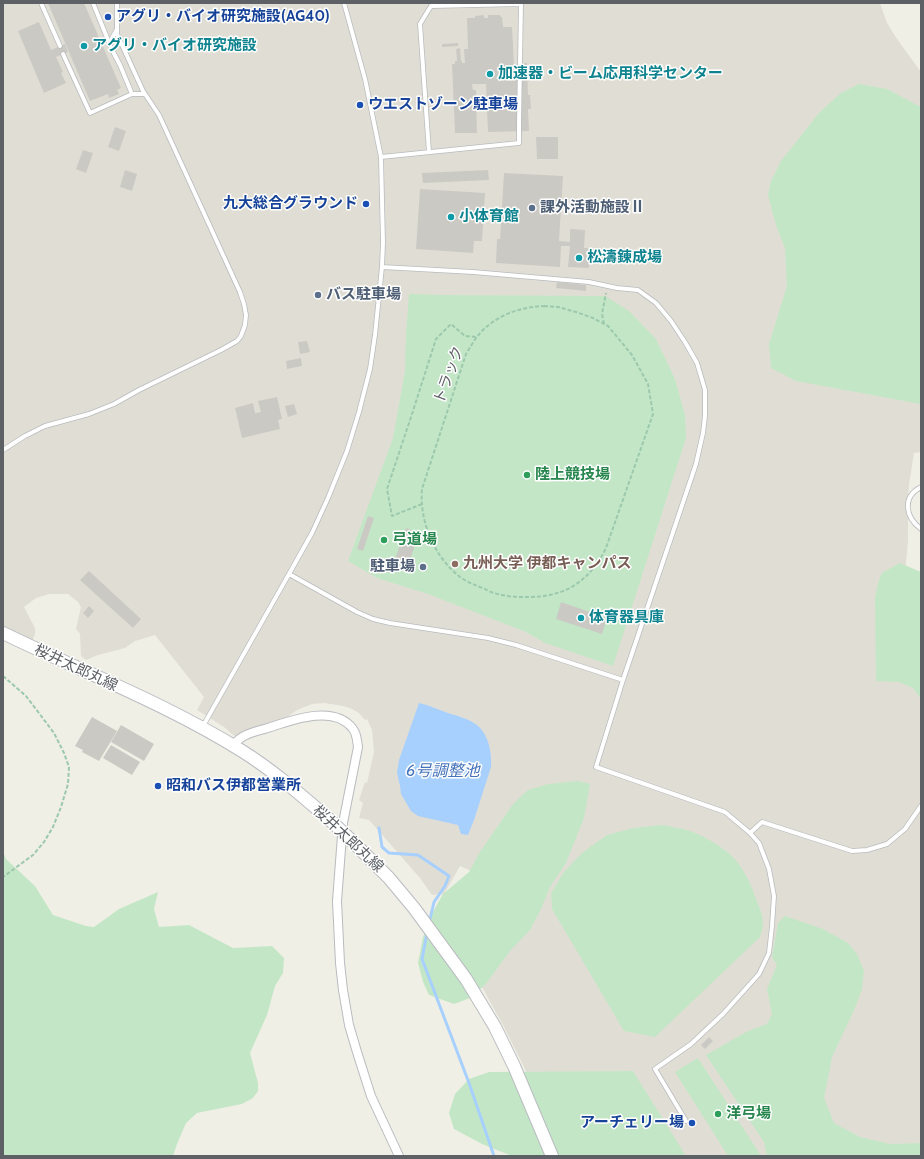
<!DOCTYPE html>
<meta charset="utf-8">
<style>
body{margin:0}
#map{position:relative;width:924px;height:1159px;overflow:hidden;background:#f0efe6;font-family:Cabin,sans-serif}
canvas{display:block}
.frame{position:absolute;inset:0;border:4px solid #5d6166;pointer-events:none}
</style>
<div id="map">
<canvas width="924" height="1159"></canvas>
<div class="frame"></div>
</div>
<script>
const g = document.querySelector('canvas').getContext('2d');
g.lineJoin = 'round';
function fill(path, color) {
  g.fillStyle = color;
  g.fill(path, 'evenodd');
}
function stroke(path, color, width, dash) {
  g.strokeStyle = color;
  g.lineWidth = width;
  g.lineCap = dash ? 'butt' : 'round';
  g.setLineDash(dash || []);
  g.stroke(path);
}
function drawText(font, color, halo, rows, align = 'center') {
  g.font = font + ' Cabin,"Noto Sans JP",sans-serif';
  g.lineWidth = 3;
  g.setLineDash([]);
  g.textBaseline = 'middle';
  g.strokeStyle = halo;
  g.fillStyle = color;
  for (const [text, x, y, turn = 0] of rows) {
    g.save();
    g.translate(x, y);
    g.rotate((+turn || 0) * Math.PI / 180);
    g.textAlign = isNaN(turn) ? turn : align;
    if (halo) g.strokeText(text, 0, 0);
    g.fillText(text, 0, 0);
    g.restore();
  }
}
const education = new Path2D(`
 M3,3h877l7,20 10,16 24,33v380l-7,1 -5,32 -1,16v40l-4,45 17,3v565l-4,2h-356l-37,-89 -20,-40 -33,-60 5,-94 -16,-7 -16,28 -12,1 -12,-17 -21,-24 -30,-34 -10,-2 4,-15 -4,-3 6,-18 2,1 7,-31 -2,-22 -5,-11 -2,1 -6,-7 -9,-5 -7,-2 -19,-3 -12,1 -15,6 -32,23 -13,5 -13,2 -15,-13 -27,-17 7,-13 -49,-62 -20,6 -10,7 -27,7 -12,5 -5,-4 -1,-22 -4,-5 5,-22 -3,-5 -10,-8h-19l-13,4 -12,9 11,21v6l-3,8 -29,-14z`);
const green = new Path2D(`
 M859,84l28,5 34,18v297l-125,-23 -25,-13 -2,-24 18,-58 -2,-38 -9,-23 -8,-30 3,-14 10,-20 38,-48 22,-20z
 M409,294l34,1 162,1 24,15 27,28 19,40 10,36 1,23 -73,228 -68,-23 -19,-11 -98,-38 -51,-16 -29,-17 45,-123 12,-67 1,-36z
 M900,563l21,9v127l-8,-11 -14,-6 -23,-1 -1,-83 3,-15 4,-10z
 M578,781l12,3 -6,34 -18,45 -16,24 -9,22 -11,21 -20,21 -25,34 -15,13 -16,6 -25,-9 -6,-13 -5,-19 5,-26 7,-20 13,-23 26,-22 11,-20 33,-48 15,-14 20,-6z
 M662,825c9,2 19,3 28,6 13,4 40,20 48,32 8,11 14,23 18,36 6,15 10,22 4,38l-105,100 -31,-6 -72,-122 -1,-16 13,-21 18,-19 25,-18 27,-7z
 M3,851l3,8 29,27 18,29 33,11 8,1 25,-18 39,-17 -4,17 5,18 30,-2 44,23 39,-2 12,12 -1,15 -8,13 -8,29 -17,38 8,30v8l-5,7 -11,6 -45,9 -11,10 -9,21 -4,12h-170z
 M785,916l38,13 25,14 9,11 7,17 -2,18 -7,19 -23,49 -8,41 10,25 26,14 30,7 31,-1v13h-154l-3,-14 -58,-87 40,-23 21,-8 5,-10 -5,-25 10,-24 -5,-8 6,-34z
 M698,1058l63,98h-33l-53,-84z
 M633,1071l53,85h-174l-30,-12 -28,-15 -5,-16 6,-19 14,-15 20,-7z`);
const water = new Path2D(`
 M419,703c10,2 20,7 29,10 10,3 21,6 29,12 12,10 15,28 14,42l-17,53 -6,15 -7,-1 -3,-9 -40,-9 -7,-5 -10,-17 -1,-8 -3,-13 2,-13z`);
const stream = new Path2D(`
 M379,828l3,19 7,6 29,2 31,21 -4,10 -11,16 -5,21
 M427,933l-5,26 47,124 25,73`);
const building = new Path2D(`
 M48,3h36l37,85 -4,2 2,4 -10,4 -1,-4 -18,7z
 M484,15v3h4v-3h12l1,2h1l1,10h9l2,37 13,-1 1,32h2l1,14h-3l1,22 -41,1 -2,-48h-14l1,6h3l1,43h-22l-3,-69h3v-3h2l-1,-12 4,-1 1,13h1v2h3l-1,-14h4l-1,-31h8v-2z
 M39,22l12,28 14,-6 3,8 -12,5 7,15 -2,1 5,10 -22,10 -26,-62z
 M458,43v3l-16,1v-3z
 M115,127l11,4 -7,20 -11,-4z
 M536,137h22v22h-21z
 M83,150l10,3 -7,20 -10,-4z
 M125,170l12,4 -5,17 -12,-4z
 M488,170l1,10 -66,3 -1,-10z
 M504,173l59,3 -4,65 11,1v-13l15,1 -1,18h6l-1,20 -21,-1 2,-21h-9l-1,21 -64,-4 1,-24h3z
 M420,189l65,4 -3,48h-8l-1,12 -57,-4z
 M557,282l29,3v6l-30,-3z
 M307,341l3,11 -10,2 -2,-12z
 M301,358l1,8 -15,3 -1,-8z
 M277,397l5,22 -4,1 2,9 -38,9 -7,-30 18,-5 2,10 6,-1 -3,-11z
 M294,404l3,10 -9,3 -3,-11z
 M368,516l6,2 -11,33 -6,-2z
 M406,528l13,5 -11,33 -14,-4z
 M89,571l52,48 -8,9 -53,-48z
 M561,602l46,16 -5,16 -46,-15z
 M89,606l5,5 -6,7 -5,-5z
 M92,717l25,14 -18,30 -17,-9 1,-2 -8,-4z
 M121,725l33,19 -10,17 -33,-19z
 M111,745l29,17 -8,13 -29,-17z
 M709,1037l4,4 -8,8 -4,-4z`);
const path = new Path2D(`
 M544,306l14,1 18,5 17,6 15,8 24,29 16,29 5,30 -47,134c-16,33 -41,49 -77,49 -9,0 -18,0 -27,-2 -6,-1 -12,-3 -17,-6 -8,-3 -15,-6 -22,-10 -28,-19 -44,-58 -41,-90l44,-135c5,-8 10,-17 16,-23 17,-17 39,-24 62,-25z
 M604,324l-2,-10 4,-21
 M422,504l-30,12 -5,-27 25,-75 24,-75 15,-15 14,12 12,1
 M3,676l23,20 28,37 10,20 5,14 -1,17 -7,23 -8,20 -9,15 -11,13 -30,22`);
const lane = new Path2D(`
 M41,3l19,43
 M93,3l17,42
 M117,29l-5,9 -2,8 10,19 12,29h13
 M63,54l27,59 42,-19
 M381,157l138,-14v-18l2,-121 -90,2 -11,18 9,128
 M382,267l91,5 116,10 28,6 21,2 18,13 15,18 14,21 12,21 8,27v26l-2,17 -7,31 -73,216 -27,87 129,45 25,21 9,10 10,26 5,27 -2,30 -3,27 -10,21 -36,40 -32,30 -36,25 31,52
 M3,450l22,-14 20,-10 44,-12 25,-10 25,-14 82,-40 16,-9 4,-5 4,-11 1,-10 -2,-11 -4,-12 -81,-177 -16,-24 -26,-57v-31
 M921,487c-19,10 -16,30 0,42
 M289,574l68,38 16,7 17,4 98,15 28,7 107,35
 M203,726l86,-152 23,-41 16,-35 19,-47 12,-39 11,-43 5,-34 7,-68 1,-24 -2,-86 -16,-78 -21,-76
 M750,833l12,-11 90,29 15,-1 20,-6 18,-15 16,-23`);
const street = new Path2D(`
 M232,745c4,-3 8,-7 12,-9 7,-4 16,-6 24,-8 24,-8 66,-24 85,1 4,5 4,12 5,18l-15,76 -6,78 3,62 3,27 6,35 8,27 14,44 28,60`);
const secondary = new Path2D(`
 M3,633c80,39 164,71 239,118 32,20 60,45 88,69
 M351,840l38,38 25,30 52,71 29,48 19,39 38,90`);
const secondaryBridge = new Path2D(`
 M330,820l21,20`);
const markers = [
 [108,17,4,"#1a4fb4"],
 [84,46,4,"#0f9aa8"],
 [490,74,4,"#0f9aa8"],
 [360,105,4,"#1a4fb4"],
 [366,204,4,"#1a4fb4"],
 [532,208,4,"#5c6f8a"],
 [451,217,4,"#0f9aa8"],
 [579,258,4,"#0f9aa8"],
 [318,295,4,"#5c6f8a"],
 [527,475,4,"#2e9e5b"],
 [384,540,4,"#2e9e5b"],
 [455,564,4,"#8d6e63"],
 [423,567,4,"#5c6f8a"],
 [581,618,4,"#0f9aa8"],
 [158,786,4,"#1a4fb4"],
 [718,1114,4,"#2e9e5b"],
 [692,1123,4,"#1a4fb4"]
];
const transitNames = [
 ["アグリ・バイオ研究施設(AG40)",116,17],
 ["ウエストゾーン駐車場",368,105],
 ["九大総合グラウンド",358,204,"right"],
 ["昭和バス伊都営業所",166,786],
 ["アーチェリー場",684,1123,"right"]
];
const cultureNames = [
 ["アグリ・バイオ研究施設",92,46],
 ["加速器・ビーム応用科学センター",498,74],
 ["小体育館",459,217],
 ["松濤錬成場",587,258],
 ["体育器具庫",589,618]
];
const serviceNames = [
 ["課外活動施設Ⅱ",540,208],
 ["バス駐車場",326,295],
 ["駐車場",415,567,"right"]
];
const streetNames = [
 ["トラック",449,375,-70],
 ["桜井太郎丸線",76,668,25],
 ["桜井太郎丸線",348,839,43]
];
const leisureNames = [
 ["陸上競技場",535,475],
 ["弓道場",392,540],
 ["洋弓場",726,1114]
];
const educationNames = [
 ["九州大学 伊都キャンパス",463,564]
];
const waterNames = [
 ["6号調整池",443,771]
];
fill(education, '#e0ded4');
fill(green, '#c3e7c6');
fill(water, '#a7d0ff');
stroke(stream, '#a7d0ff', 3);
fill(building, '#cbc9c3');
stroke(lane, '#b8bbbf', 5.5);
stroke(street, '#b8bbbf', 10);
stroke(secondary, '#b9bcc1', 14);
stroke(path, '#9cc8ad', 2, [4, 2]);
stroke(lane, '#fff', 4);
stroke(street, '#fff', 8);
stroke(secondary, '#fff', 12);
stroke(secondaryBridge, '#b9bcc1', 14, []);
stroke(secondaryBridge, '#fff', 12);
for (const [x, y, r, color] of markers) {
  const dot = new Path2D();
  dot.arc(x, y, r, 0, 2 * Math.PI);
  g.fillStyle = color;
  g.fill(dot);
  stroke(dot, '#fff', 1.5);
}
drawText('bold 15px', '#164399', '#fff', transitNames, 'left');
drawText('bold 15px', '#0d838f', '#fff', cultureNames, 'left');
drawText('bold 15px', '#4e5e75', '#fff', serviceNames, 'left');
drawText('15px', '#5d6166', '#fff', streetNames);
drawText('bold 15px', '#27864d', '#fff', leisureNames, 'left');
drawText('bold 15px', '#785e54', '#fff', educationNames, 'left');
drawText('italic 16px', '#4573bb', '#fff', waterNames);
</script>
